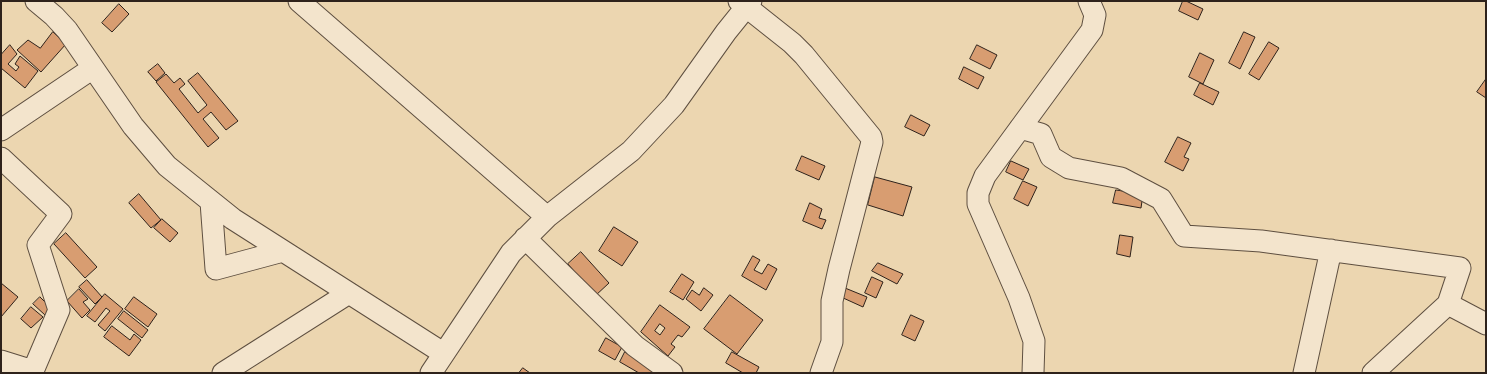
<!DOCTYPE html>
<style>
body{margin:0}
#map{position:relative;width:1487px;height:374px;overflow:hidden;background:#ecd6b0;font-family:Vollkorn,serif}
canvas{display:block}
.frame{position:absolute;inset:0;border:2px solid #2e221b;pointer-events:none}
</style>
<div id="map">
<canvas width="1487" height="374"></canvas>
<div class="frame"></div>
</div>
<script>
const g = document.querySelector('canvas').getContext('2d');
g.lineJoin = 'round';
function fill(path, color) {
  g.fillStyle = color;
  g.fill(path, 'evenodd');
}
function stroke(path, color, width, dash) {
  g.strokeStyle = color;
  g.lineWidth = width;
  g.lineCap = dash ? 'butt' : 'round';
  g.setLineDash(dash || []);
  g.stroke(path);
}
const building = new Path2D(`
 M1183,1h3l17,8 -5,11 -19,-9z
 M119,4l10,10 -17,18 -10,-9z
 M53,32l13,12 -25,28 -24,-22 11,-10 12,8z
 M1244,32l11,5 -15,32 -11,-6z
 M1269,42l10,6 -20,32 -10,-6z
 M10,45l7,9 -9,10 8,7 3,-4 -4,-3 5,-8 18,15 -13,17 -24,-20v-13z
 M977,45l20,10 -7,14 -20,-10z
 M1200,53l14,7 -11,24 -14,-7z
 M158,64l7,9 -9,8 -8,-9z
 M964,67l20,10 -6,12 -19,-10z
 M198,73l40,48 -12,9 -15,-18 -8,7 16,19 -11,9 -52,-65 10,-8 8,9 6,-5 5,6 -6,5 19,24 9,-8 -19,-24z
 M1486,79v19l-9,-6z
 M1200,83l19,9 -6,13 -19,-10z
 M911,115l19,10 -6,11 -19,-9z
 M1178,137l13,6 -7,14 5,2 -6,12 -18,-9z
 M802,156l23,10 -6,14 -23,-10z
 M1011,161l18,8 -6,11 -17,-8z
 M875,177l37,10 -9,29 -35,-11z
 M1023,181l14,6 -9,19 -14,-7z
 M1116,190l27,4 -2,14 -28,-5z
 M139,194l22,26 -10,8 -22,-25z
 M810,203l12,6 -3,9 7,2 -4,9 -19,-8z
 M162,219l16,14 -8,9 -16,-14z
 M614,227l24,15 -16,24 -23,-15z
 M66,233l31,34 -12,11 -31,-34z
 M1120,235l13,2 -3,20 -13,-3z
 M581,252l28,31 -14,13 -27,-32z
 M753,256l7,4 -6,10 8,4 6,-10 9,5 -11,21 -24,-14z
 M878,263l25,11 -6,10 -25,-13z
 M682,274l12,8 -11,18 -13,-8z
 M872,277l11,5 -7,16 -11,-5z
 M87,280l15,17 -7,7 -16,-17z
 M1,283l17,14 -17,20z
 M704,288l9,7 -12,16 -15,-12 6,-9 7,5z
 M845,288l22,9 -4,10 -22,-10z
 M79,289l9,10 -5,3 7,8 -8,8 -15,-17z
 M105,294l18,15 -18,22 -7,-6 12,-14 -4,-3 -11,14 -8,-6z
 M730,295l33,25 -26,34 -33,-25z
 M40,297l12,12 -7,6 -12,-11z
 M134,297l23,17 -9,13 -23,-18z
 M660,305l30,22 -8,10 -4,-2 -7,9 4,3 -7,9 -27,-24zM660,324l5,4 -5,7 -5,-4z
 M31,307l12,10 -12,11 -10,-9z
 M124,311l24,19 -6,8 -24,-19z
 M911,315l13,6 -9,20 -13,-6z
 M112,326l18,14 4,-6 7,6 -12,16 -25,-19z
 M606,338l16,9 -7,13 -16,-9z
 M625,352l37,21h-23l-19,-11z
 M732,352l27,15 -3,6h-13l-17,-10z
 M523,368l7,5h-11z`);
const minor = new Path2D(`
 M36,1l18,15 13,14 66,96 34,40 66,53 210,134
 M299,1l248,216
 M739,1l53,42 12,12 67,82 1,5 -33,127 -7,32v41l-11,31
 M1020,128l21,6 10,23 18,11 52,10 40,21 23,37 77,5 199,27 -12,36 -75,69
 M1,130l92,-62
 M1,158l60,56 -23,31 21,65 -26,61 -32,-10
 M211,202l5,67 67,-18
 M525,238l110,108 37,27
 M1448,304l38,20
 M223,373l126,-80
 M431,373l80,-120 36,-36 84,-66 43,-46 52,-73 25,-31
 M1033,373l1,-32 -15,-43 -41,-94v-11l7,-17 107,-146 3,-15 -6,-14
 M1304,373l27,-123`);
fill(building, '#d89d71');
stroke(building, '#2e221b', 1);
stroke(minor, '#5e4f40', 23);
stroke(minor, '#f3e4cc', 21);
</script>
